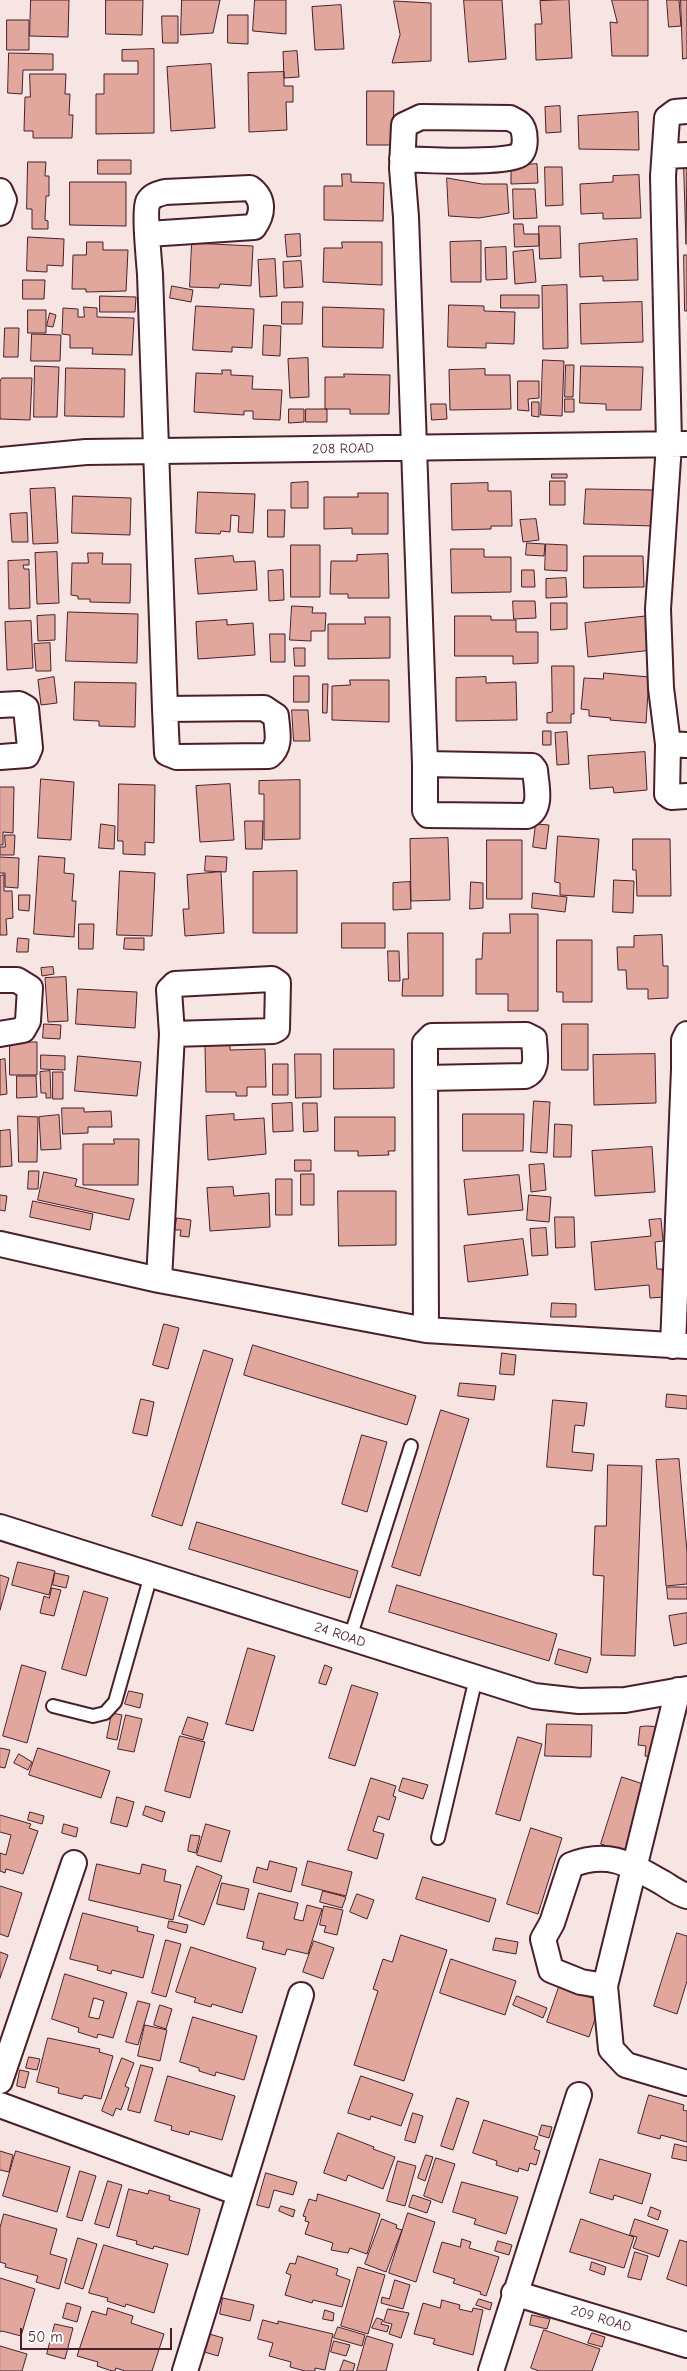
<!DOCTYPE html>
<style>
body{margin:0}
#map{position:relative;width:687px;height:2371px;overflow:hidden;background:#f6e5e2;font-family:"Comic Neue",sans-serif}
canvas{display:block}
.scale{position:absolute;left:20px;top:2328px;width:152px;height:22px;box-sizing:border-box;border:2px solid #4a1f2b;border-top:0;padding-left:6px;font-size:15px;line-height:18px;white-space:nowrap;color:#4a1f2b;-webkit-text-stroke:4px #fff;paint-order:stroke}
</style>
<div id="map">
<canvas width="687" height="2371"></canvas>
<div class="scale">50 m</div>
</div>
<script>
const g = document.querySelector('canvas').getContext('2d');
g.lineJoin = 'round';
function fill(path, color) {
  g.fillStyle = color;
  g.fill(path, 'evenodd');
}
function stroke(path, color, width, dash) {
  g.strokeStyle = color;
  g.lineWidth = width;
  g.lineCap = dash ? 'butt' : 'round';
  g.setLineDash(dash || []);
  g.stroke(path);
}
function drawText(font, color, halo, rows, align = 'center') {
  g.font = font + ' "Comic Neue",sans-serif';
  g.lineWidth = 5;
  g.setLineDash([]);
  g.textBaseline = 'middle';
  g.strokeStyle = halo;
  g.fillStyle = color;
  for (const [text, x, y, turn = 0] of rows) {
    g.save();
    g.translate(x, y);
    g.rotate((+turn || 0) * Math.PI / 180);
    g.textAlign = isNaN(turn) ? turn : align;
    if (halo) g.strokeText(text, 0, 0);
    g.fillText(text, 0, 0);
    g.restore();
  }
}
const building = new Path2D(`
 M31,0h38l-1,37 -38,-1z
 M106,0h37l-1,35 -36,-1z
 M182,0h38l-7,33 -32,2z
 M255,0h31v34l-33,-3z
 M464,0h38l4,59 -37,3z
 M569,0l3,58 -36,2 -1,-36h7l-2,-23z
 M612,0h36v56h-36l-2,-34 7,1z
 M667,0h12l2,26 -12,1z
 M681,0h6v58l-4,1z
 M394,1l37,2v58l-39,2 8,-28z
 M341,5l3,44 -29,1 -3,-43z
 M228,15h20v29l-20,-1z
 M162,16h16v27h-15z
 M7,20h22v30h-22z
 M154,49v84l-58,1v-40h8v-20h34v-13h-16v-11z
 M297,51l2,26 -15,1 -1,-26z
 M9,53l44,1v16h-30l-1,24 -14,-1z
 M211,64l4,64 -44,3 -4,-64z
 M284,72v14h9v16h-7l1,28 -38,2 -1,-59z
 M30,74h36l-1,20h5l-1,21h4l-1,23h-39v-7h-9l1,-34h5z
 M367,91h27l-1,54h-26z
 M560,106l1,26 -15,1 -1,-26z
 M638,112l1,38 -60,-1 -1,-33z
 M98,160h33v14h-33z
 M28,162h18l-1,14h4v20h-3l-1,24 3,1v8h-16v-20h-5z
 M537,164l1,19 -27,1v-18z
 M684,165h3l-1,79z
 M545,167h17l1,38 -17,1z
 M342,174h9v8l33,1 -1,38 -59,-1v-34h18z
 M639,175l2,43 -38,1v-6l-22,1 -1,-30 33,-2v-6z
 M447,178l35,6h25l2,29 -30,5 -30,-2z
 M70,182h56v44l-56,-1z
 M513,189h22l2,29 -23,1z
 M514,224h9l1,10h15v12l-24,1z
 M539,226h21l1,32 -21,1z
 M300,234l1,22 -14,1 -2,-22z
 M28,237l36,2 -1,27 -16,-1v7l-20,-1z
 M637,239l1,41 -35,1v-5l-23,1 -1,-33z
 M481,241v41h-30l-1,-40z
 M87,242h16v8h25l-2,41 -40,1v-3h-14l1,-34h13z
 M342,242h40v43l-59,-3 1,-34h18z
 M192,243l61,3 -2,40 -31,-2 -1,4 -29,-1z
 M506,247l1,32 -21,1 -1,-32z
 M533,250l3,32 -21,2 -2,-32z
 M684,255h3v56h-2z
 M275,259l2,37 -17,1 -2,-37z
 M301,261l2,26 -19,1 -1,-26z
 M23,280h22l-1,19h-21z
 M567,285l1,63 -25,1 -1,-63z
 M172,286l21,4 -2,12 -21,-4z
 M501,295h38v13h-38z
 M100,296l36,1 -1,15h-35z
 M282,302h21l-1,22h-20z
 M642,302l1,40 -62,2 -1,-40z
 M449,305l35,1v5l31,1 -1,32 -28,-1v5l-38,-1z
 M196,306l58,3 -2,39 -20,-1v5l-39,-2z
 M84,307l13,1v9l37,1 -2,37 -40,-1 1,-6h-23v-13l-8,-1 1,-26 15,1v8h6z
 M323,307l61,2 -1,39 -60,-1z
 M28,310h18v23h-18z
 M50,313l6,2 -3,12 -6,-1z
 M264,325l17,1 -1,30 -17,-1z
 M5,328h14l-1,29h-14z
 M32,334l29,1 -1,26h-29z
 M308,358l1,39 -19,1 -2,-39z
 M543,360l21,1 -2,55 -21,-1z
 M566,365h8l-1,32h-8z
 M35,366l24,1 -2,50h-23z
 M581,366l62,1 -2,43h-35v-6l-26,-1z
 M66,368l59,1 -1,48 -59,-1z
 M485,369v6h25l1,34 -61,1 -1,-40z
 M222,370h9v5l22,1 -1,13 30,1 -2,30 -27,-1v-8h-9v4l-50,-3 2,-39 26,1z
 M344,374l46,1 -1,39h-39v-5h-25v-32h19z
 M2,378h30l-2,42 -30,-1v-37z
 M518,381h21v17l-11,1 1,12 -11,-1z
 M565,399h9v13h-9z
 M532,402h7v15l-7,-1z
 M431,404h15l1,15 -15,1z
 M289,409h15v13l-15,1z
 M306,409h21v13h-21z
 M552,474h15v4h-15z
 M550,481h15v24h-15z
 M308,482v26h-17v-25z
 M488,483v8h23l1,35h-21v3l-39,1 -1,-46z
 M55,488l3,55 -25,1 -3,-55z
 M586,489l68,1 -1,36 -69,-2z
 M198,492l57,2 -2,39 -15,-1 1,-16 -8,-1 -1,17 -9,-1 -1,3 -24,-1z
 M358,493h30v41h-36v-6l-28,1v-32h34z
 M73,496l58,2 -1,37 -58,-2z
 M268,510h17l-1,27h-16z
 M27,513l1,29h-16l-2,-28z
 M536,519l3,21 -16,2 -3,-22z
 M527,543l18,1 -1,12 -18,-1z
 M546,544l21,1v26l-22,-1z
 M291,545h29v52h-29z
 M451,549h33v8h27v35l-59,1z
 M57,552l2,51 -22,1 -2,-51z
 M88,553h15l-1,11h29l-1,39 -40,-1v-3h-12v-3l-7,-1 1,-32h16z
 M388,554l1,44h-41v-4h-18l1,-33h26v-6z
 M233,556l1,6 21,-1 2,29 -59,4 -3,-35z
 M584,556h59l1,31 -60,1z
 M29,560v5h-6l1,4h5l1,39 -21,1 -1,-48z
 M283,570l1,30 -15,1 -1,-30z
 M522,570h12l1,17h-13z
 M566,578l1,19 -21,1v-19z
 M513,601h22l1,17 -22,1z
 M551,603h16v26l-16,1z
 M292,606l21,1 -1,6h14l-1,18h-14v10l-21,-1z
 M68,612l70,2 -1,49 -71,-2z
 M55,615v25l-17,1 -1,-25z
 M455,616h36v4h25v12h22v31l-25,1v-8h-58z
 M649,616l4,34 -65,7 -3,-34z
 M365,617h25v41l-62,1v-35h37z
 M227,620v5l26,-2 2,32 -57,4 -2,-37z
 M31,621l2,47 -26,2 -2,-48z
 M270,634h15v28h-14z
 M50,643l1,28h-15l-2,-27z
 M294,648h11v18h-10z
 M552,666h22v48h-3v9h-24v-10l5,-1z
 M604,673l45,4 -3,46 -36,-3 1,-2 -22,-2v-6l-8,-1 3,-31 19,1z
 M294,676h15v26h-15z
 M54,677l3,26 -16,2 -3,-25z
 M486,677v6l30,-1 1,38 -61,1v-43z
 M350,680h39v42l-57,-2v-34l18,-1z
 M75,682l61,1 -1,44 -36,-1v-5l-25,-1z
 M323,684h5l-1,29h-4z
 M292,710h16l2,31h-16z
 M543,731h8v14h-8z
 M567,732l2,32 -12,1 -2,-32z
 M645,752l2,38 -33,3 -1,-6 -23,2 -2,-33z
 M41,779l33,3 -3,58 -33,-2z
 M300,780v59l-36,1v-46h-5v-13z
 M119,784l36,1 -1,58 -9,-1v13l-22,-1v-13h-5z
 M230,784l4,56 -34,2 -4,-56z
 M0,787h14l-1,46 -10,-1v13h-3z
 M245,821h18l-1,28h-16z
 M101,824l14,2 -1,23 -15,-1z
 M536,824l13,1 -3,24 -13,-2z
 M5,835h10l-1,20h-14v-8h5z
 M558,836l41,3 -5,58 -34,-2v-12l-5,-1z
 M448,838l2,62 -39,1 -1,-62z
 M633,839h37l1,57h-34l-1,-26h-3z
 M487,840h35v59h-35z
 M39,856l26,2 -1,15 10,1 -2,27h4l-2,36 -40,-3z
 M206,856l21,1 -1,15 -21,-1z
 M0,857l19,1 -1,30 -13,-1v-14h-5z
 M120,871l35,2 -3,63 -35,-1z
 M297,871v62h-44v-61z
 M221,872l3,61 -39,3 -2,-27h6l-2,-34z
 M4,875v16h8l1,27 -7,1 1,16h-7v-59z
 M614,880l20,1 -1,32 -20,-1z
 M410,882l1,27 -18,1v-27z
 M471,882l12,1v25l-13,1z
 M533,893l34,4 -2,15 -33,-4z
 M19,895h11l-1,16 -10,-1z
 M510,914h28v97h-30v-17h-32v-35h6l1,-26h27z
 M342,923h43v25h-43z
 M79,924h15l-1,25h-14z
 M408,933h35v63h-41l1,-17h5z
 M662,935l1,31h5v32l-20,1v-10h-21l-1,-19h-8l-1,-23h17v-11z
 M18,938l11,1 -1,13h-11z
 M125,938h19v12l-20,-1z
 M557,940h35v62h-29v-10h-6z
 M388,951h11l1,30h-11z
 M53,967l1,7 -12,2 -1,-8z
 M66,977l2,44 -20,1 -3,-44z
 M78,989l59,3 -2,36 -59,-4z
 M44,1024l17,1 -1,14 -17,-1z
 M562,1024h26v46h-26z
 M10,1042h27v33h-27z
 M230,1045v5l35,-1 1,38h-19v9h-11v-4h-30l-1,-46z
 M334,1049h60v39l-60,1z
 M295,1054h26v43l-25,1z
 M655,1054l1,49 -62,2 -1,-50z
 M41,1055l24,1v14l-24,-1z
 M78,1056l63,6 -4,34 -62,-5z
 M5,1059l2,35 -7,1v-35z
 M273,1064h15v31h-15z
 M50,1071l1,27h-5v-5h-5l-1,-21z
 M53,1072h10v27h-10z
 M17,1076h19l1,21 -20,1z
 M534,1101l16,1 -3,51 -16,-1z
 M292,1103l1,28 -20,1 -1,-28z
 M303,1103h14l1,28 -14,1z
 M62,1108h22v4l27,-1 1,16h-24v6l-25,1z
 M234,1114v6l30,-2 2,36 -58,6 -2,-44z
 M463,1114h61l-1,37h-60z
 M59,1115l2,34 -20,1 -2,-33z
 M18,1116l20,1 -1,45h-18z
 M335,1117h60v34h-7l1,4 -31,1v-5h-23z
 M555,1124l17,1 -1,32h-17z
 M10,1130l2,36 -12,1v-36z
 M114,1139h25l-1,46h-55v-41h31z
 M652,1147l3,45 -60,4 -3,-45z
 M295,1160h16v11h-16z
 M544,1164l2,26 -15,2 -2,-27z
 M29,1171h10l-1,18h-10z
 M44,1172l33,7 -2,7 59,13 -5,21 -91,-20z
 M301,1174h13v31h-13z
 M519,1175l4,35 -55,5 -4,-35z
 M276,1179h16v36h-16z
 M233,1187l1,9 35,-3 1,34 -60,4 -3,-43z
 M338,1191h58v54l-57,1z
 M0,1195l7,1 -2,15 -5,-1z
 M529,1195l22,2 -2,25 -22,-2z
 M33,1201l60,13 -3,16 -60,-13z
 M555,1217h19l1,30 -19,1z
 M177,1218l14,2 -2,17 -9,-1 1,-6h-6z
 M661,1219l2,22 -8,1 2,27h5l3,28 -15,1 -1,-13 -54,5 -4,-48 60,-6 -2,-16z
 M546,1228l2,27 -16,1 -2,-27z
 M523,1239l5,36 -60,7 -4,-36z
 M552,1303l24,1v13h-25z
 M164,1324l15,4 -11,41 -15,-4z
 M253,1345l163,51 -9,29 -163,-50z
 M204,1350l29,9 -51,167 -30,-10z
 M502,1353l14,2 -2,20 -14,-1z
 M460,1383l36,3 -2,14 -36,-4z
 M667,1394l20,2v13l-21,-2z
 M141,1399l13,3 -7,34 -14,-3z
 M553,1400l34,3 -3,23 -9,-1 -3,27 22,2 -2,17 -45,-4z
 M441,1410l28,9 -49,157 -28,-9z
 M362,1435l25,7 -20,70 -25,-8z
 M679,1459l8,93v32l-21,2 -10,-126z
 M608,1465l34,1 -7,190 -34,-1 3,-79 -11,-1 2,-49h11z
 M197,1522l161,49 -8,27 -161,-49z
 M18,1562l37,9 -6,24 -37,-10z
 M55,1573l14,3 -3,12 -13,-3z
 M0,1575l9,3 -9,32z
 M397,1585l160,49 -8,27 -160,-49z
 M667,1587h20v12h-19z
 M52,1588l9,2 -7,26 -14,-3 4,-17 5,2z
 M84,1591l24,7 -22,78 -24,-7z
 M687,1613v30l-13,3 -5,-30z
 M248,1648l27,8 -22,75 -27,-7z
 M559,1649l32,9 -4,15 -32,-9z
 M22,1665l24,7 -19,71 -24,-7z
 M325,1665l7,3 -6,17 -7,-2z
 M352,1685l26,8 -23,73 -26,-8z
 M129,1691l14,3 -3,14 -15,-4z
 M112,1713l10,2 -5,25 -10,-2z
 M126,1715l16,4 -8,33 -16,-3z
 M188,1717l20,6 -5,17 -21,-6z
 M547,1724l45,1 -1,32 -46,-1z
 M647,1726l15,1 -2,30 -15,-1 1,-10 -8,-1 2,-18z
 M180,1736l25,6 -15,56 -25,-7z
 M518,1737l24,7 -22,77 -24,-7z
 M0,1748l10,2 -5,18 -5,-1z
 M38,1748l72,23 -9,27 -72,-23z
 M19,1754l13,8 -4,8 -14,-7z
 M622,1777l24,8 -21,67 -24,-8z
 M371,1778l25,8 -3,10 3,1 -7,23 -11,-4 -5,15 11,3 -7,25 -29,-9z
 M403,1778l25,7 -5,14 -24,-8z
 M117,1797l17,5 -7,25 -16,-4z
 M146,1806l19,6 -3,10 -19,-7z
 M30,1812l14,4 -2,8 -14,-4z
 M0,1815l31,9 -2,4 9,3 -15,43 -17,-5 -1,4 -5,-2v-18l6,2 5,-20 -11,-3z
 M64,1824l14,4 -2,9 -14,-4z
 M206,1824l24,7 -9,31 -24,-7z
 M531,1828l31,10 -24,76 -31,-10z
 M191,1835l9,1 -4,17 -8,-2z
 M270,1861l27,7 -6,24 -38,-10 4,-15 10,3z
 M308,1861l44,11 -6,24 -44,-11z
 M97,1864l43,10 2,-10 24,6 -2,11 17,4 -8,35 -84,-20z
 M197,1866l25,10 -18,49 -25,-9z
 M423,1877l73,22 -7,23 -73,-23z
 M222,1883l27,6 -5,21 -27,-6z
 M0,1886l22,7 -14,44 -8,-3z
 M323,1891l23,6 -4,11 -22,-6z
 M259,1893l39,10 -4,16 9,2 4,-16 15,4 -14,45 -21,-5 -2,6 -23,-6 2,-7 -17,-4z
 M357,1894l17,6 -7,19 -17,-7z
 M324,1906l19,4 -6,25 -13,-3 2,-6 -6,-1z
 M83,1913l55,14 -1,4 17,4 -11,43 -31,-8 -1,4 -14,-4 1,-4 -28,-7z
 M169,1921l19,4 -2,8 -18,-5z
 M677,1933l10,3v45l-10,33 -23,-8z
 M401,1935l46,15 -43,131 -50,-16 24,-74 -5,-2 10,-30 9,3z
 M496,1938l22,4 -2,12 -23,-4z
 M166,1940l15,4 -15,53 -14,-4z
 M314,1941l20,7 -11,31 -20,-7z
 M191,1947l65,21 -14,45 -30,-9 -1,3 -17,-5 2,-4 -20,-6z
 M0,1952l8,3 -8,23z
 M451,1959l65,22 -11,34 -65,-22z
 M65,1974l62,19 -14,45 -15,-4 -1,4 -19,-6 1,-4 -27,-9zM94,1998l10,3 -5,18 -10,-2z
 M559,1987l42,14 -12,36 -42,-15z
 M517,1996l30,12 -4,10 -30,-13z
 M138,2001l12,3 -12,41 -12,-3z
 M160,2005l12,4 -6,20 -12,-4z
 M193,2017l64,19 -13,44 -28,-8 -1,4 -16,-5v-3l-19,-6z
 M145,2025l22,5 -7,31 -22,-5z
 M48,2038l52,11 -1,3 14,4 -12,43 -17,-4 -2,4 -24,-6 1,-5 -22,-6z
 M29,2057l11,2 -3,11 -11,-2z
 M122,2058l12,5 -9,23 4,2 -8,22 -5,-2 -3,8 -11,-5z
 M141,2065l12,3 -13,45 -12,-3z
 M20,2070l9,2 -4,16 -8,-2z
 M168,2076l67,20 -13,44 -32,-9 -1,4 -18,-5 1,-4 -17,-5z
 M361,2076l52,18 -12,32 -30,-10 -1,4 -22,-7z
 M649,2095l35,10 -1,5 4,1v31l-26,-7 -1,4 -22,-6z
 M457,2098l12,4 -16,48 -12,-4z
 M413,2113l10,3 -8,27 -10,-3z
 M484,2120l54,17 -4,12 6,2 -4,14 -6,-2 -2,8 -9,-3 -1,4 -22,-7 1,-4 -24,-8z
 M542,2125l10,2 -3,11 -10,-3z
 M338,2133l36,14 -1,2 22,8 -12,32 -35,-14 -2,6 -22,-8z
 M675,2144l12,3v14l-15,-3z
 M0,2151l13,4 -4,17 -9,-2z
 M16,2151l54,16 -13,45 -54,-16z
 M426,2155l7,2 -8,24 -7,-3z
 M436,2158l19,6 -13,39 -18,-7z
 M600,2159l51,15 -9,30 -28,-9 -1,5 -23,-7z
 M398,2161l18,5 -11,40 -18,-5z
 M80,2171l16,5 -14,45 -15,-4z
 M266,2173l31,9 -4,13 -19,-5 -5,18 -12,-3z
 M108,2181l14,4 -13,43 -14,-4z
 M462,2182l56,15 -12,37 -32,-10 2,-5 -23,-7z
 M129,2189l19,5 1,-4 21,6 -1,4 31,9 -12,46 -34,-9 -1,3 -17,-5 1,-3 -20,-5z
 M318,2194l62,20 -13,40 -17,-6 -2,5 -17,-3 2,-7 -28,-9 4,-12 -4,-1 1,-4 -3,-1 6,-17 7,2z
 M413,2195l18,6 -4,12 -18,-6z
 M281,2206l14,4 -2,7 -14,-6z
 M651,2207l10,4 -3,9 -10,-4z
 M408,2213l27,9 -19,60 -27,-9z
 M4,2214l53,15 -7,25 17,5 -8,30 -23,-7 2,-6 -33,-9 1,-3 -6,-2v-34z
 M382,2219l15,6 -1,3 6,2 -16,42 -21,-8z
 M581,2219l53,18 -10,31 -54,-16z
 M635,2219l33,11 -9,27 -26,-9 4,-11 -7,-2z
 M78,2238l19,6 -14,45 -18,-6z
 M462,2239l9,3 -2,6 30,9 -13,39 -6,-2 1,-2 -28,-9 2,-4 -22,-7 9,-30 18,5z
 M680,2240l7,2v44l-20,-7z
 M498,2241l14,4 -3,10 -14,-4z
 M104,2245l64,19 -14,49 -28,-9 -1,3 -18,-6 1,-3 -19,-5z
 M635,2252l13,4 -7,24 -13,-3z
 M298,2256l40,13 -2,6 14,5 -8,27 -29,-7 -1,3 -27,-8 6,-20 -5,-2 4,-10 5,1z
 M592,2262l14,5 -2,8 -14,-5z
 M358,2267l27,8 -17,59 -27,-8z
 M0,2278l35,11 -14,47 -19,-5 -2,1z
 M395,2280l15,5 -7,24 -22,-6 1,-6 7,2z
 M223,2298l31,7 -4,16 -30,-7z
 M479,2299l13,4 -2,7 -14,-5z
 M442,2300l18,5 -1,4 13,3 1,-4 10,2 -10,45 -40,-11 2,-5 -21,-5 9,-31 17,5z
 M67,2303l14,4 -4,15 -14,-4z
 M108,2308l25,8 -2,7 33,11 -12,37h-27l-9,-3 -1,3h-3l-15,-5 1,-4 -21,-6 15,-45 14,4z
 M388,2309l21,4 -8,25 -12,-4 3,-10 -8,-2z
 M325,2310l9,3 -1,8 -10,-2z
 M532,2315l18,4 -3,10 -17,-4z
 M377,2318l6,2 -2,4 8,2 -2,6 -15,-4z
 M263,2320l15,4v-3l55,13 -8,36 -10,-2v3h-10l-15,-4 1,-5 -22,-6 4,-13 -15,-4z
 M55,2324l18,4 -8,31 -18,-5z
 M338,2327l27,8 -3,11 -28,-8z
 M544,2330l56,19 -8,22h-53l-8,-3z
 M206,2333l17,5 -5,18 -17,-5z
 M592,2333l13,4 -3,10 -14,-4z
 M367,2336l26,8 -7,27h-29z
 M334,2341l16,4 -4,11 -15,-4z
 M0,2346l27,8 -5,17h-22z
 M344,2360l11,4 -2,7h-13z`);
const lane = new Path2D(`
 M350,1638l61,-192
 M53,1706l40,10 12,-3 10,-11 36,-127
 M438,1838l38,-160`);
const street = new Path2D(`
 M665,156l22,-1
 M402,159c19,1 105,5 117,-4 8,-5 7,-25 1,-31 -3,-3 -7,-4 -10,-6l-89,-1 -17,8 -2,43 4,49 19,547
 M0,191l4,9 -4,13
 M148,234l106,-7c10,-14 10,-29 -4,-39l-85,4c-7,2 -13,3 -17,10 -4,8 1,59 2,72l15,435
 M0,460l86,-8 601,-8
 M0,705l19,-1 7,4 4,40 -3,7 -27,2
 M264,708l12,8c1,15 6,30 -7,40l-92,1 -10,-4 -2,-44z
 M668,744l-7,-56 -3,-79 11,-165 -6,-268 4,-58 8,-6 12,-1
 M687,745l-19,-1 -1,50 4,3 16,-1
 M425,764l107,2 3,4c1,15 8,38 -8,46l-99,-1 -3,-4z
 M272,979l6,4 -1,46 -4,2 -101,3 -3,-44 6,-6z
 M0,980h17l13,8 -2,33 -5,9 -23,4
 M687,1034l-3,6v29h3
 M526,1035l8,4c0,13 6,31 -9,37l-100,2v-35l7,-7z
 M425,1078l1,252
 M0,1244l159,36 267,50 261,16
 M159,1280l13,-246
 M673,1346l11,-277
 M0,1527l534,169 45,5 46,-1 62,-11
 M678,1690l-73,296 -24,-4 -30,-12 -8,-31 9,-16 19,-58c38,-15 58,-1 92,18 8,5 16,11 24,13
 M605,1986l6,63 15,16 61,18
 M0,2081l74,-218
 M0,2105l239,88
 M514,2293l173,52
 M185,2371l116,-376
 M491,2371l88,-276`);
const streetNames = [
 ["208 ROAD",343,449,-1],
 ["24 ROAD",340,1635,18],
 ["209 ROAD",601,2319,17]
];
fill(building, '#e1a79d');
stroke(building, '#4a1f2b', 1);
stroke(lane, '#4a1f2b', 16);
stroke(street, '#4a1f2b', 28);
stroke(lane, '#fff', 12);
stroke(street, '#fff', 24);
drawText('14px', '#4a1f2b', '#fff', streetNames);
</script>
